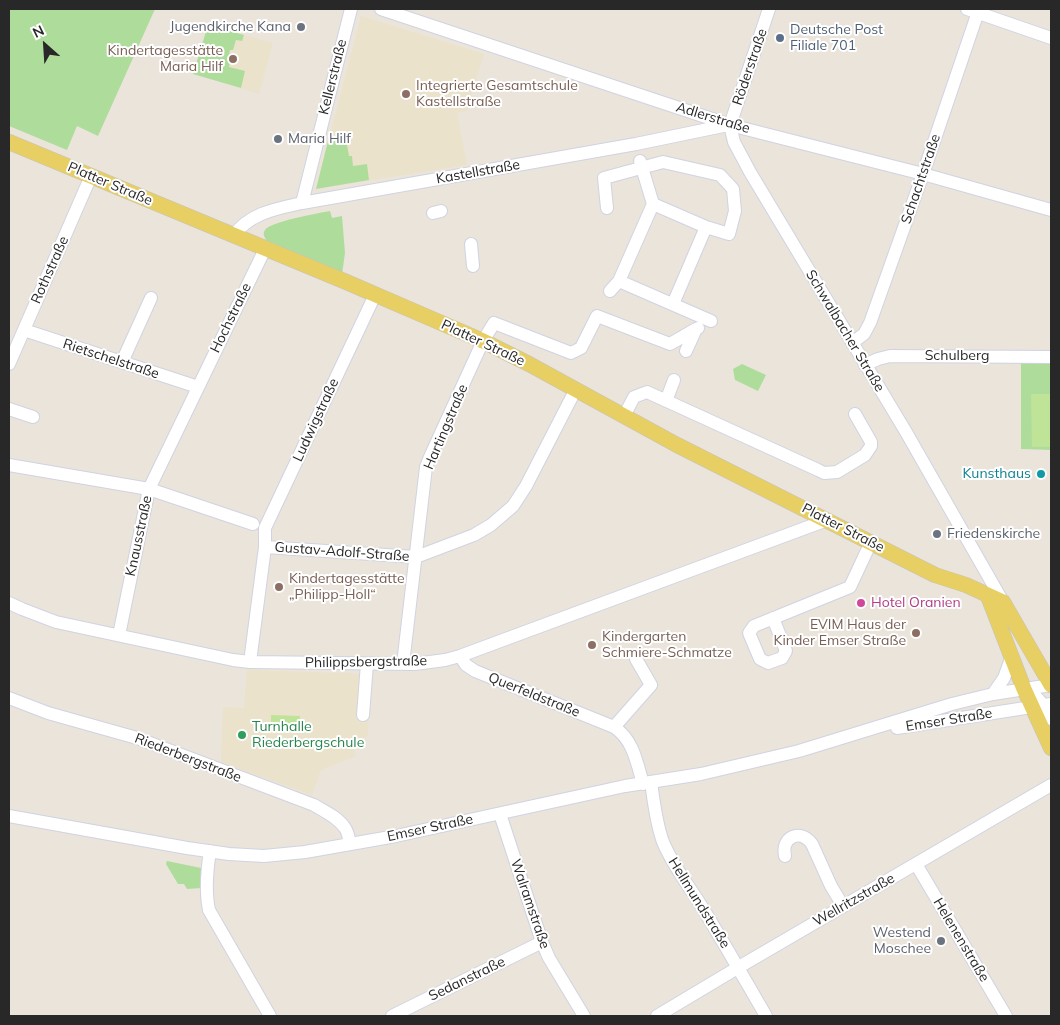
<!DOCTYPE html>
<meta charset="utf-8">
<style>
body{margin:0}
#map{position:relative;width:1060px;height:1025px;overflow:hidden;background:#eae4db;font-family:Mulish,sans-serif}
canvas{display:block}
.frame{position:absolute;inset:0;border:10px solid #282828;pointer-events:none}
.north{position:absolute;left:20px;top:20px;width:50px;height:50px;-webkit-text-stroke:4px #fff;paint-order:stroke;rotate:334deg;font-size:14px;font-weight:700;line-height:20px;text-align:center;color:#282828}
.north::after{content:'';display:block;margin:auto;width:18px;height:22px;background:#282828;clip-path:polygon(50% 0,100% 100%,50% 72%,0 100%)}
</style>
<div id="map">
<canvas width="1060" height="1025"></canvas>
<div class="frame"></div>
<div class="north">N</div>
</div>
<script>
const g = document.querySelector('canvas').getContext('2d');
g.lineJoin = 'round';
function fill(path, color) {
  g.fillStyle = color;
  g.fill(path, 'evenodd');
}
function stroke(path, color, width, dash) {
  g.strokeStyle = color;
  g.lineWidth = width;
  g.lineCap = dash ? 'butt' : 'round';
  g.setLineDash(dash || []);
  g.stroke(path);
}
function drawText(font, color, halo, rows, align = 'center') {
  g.font = font + ' Mulish,sans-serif';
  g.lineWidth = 4;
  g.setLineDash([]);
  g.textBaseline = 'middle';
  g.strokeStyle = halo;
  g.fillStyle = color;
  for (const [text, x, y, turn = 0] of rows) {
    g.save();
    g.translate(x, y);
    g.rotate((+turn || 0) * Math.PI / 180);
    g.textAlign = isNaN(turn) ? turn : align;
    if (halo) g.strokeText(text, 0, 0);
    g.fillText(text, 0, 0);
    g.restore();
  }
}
const education = new Path2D(`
 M361,16l123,38 -17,57 -10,2 10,52 -151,24z
 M208,25l65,18 -14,51 -66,-20z
 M247,669l6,1 116,4 -1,62 -16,8 4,12 -35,14 -9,25 -91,-33 2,-55 21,1z`);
const green = new Path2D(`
 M9,9h146l-57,127 -21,-10 -10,24 -58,-24z
 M208,25l36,10 -2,6 -6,-1 -3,10h-3l-1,6 2,1 -2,10 16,4 -4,17 -48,-14z
 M348,134l2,10 -3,1 2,11h3l1,10 14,-2 2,16 -53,9 13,-52z
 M330,211l2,7 10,-2 3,37 -3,21 -75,-33c-2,-3 -5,-7 -2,-11 4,-8 54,-17 65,-19z
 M1021,363h30v87l-30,-1z
 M742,364l24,11 -8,16 -23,-11 -2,-11z
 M167,861l34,7v20l-14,1 -3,-5h-6l-12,-20z`);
const pitch = new Path2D(`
 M1031,394h20v53h-19z
 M271,715l29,1 -1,16 -28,-1z`);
const minor = new Path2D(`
 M381,9l349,116 193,49 128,36
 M769,9l-39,116 4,17 16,30 156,260 97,170
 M967,9l84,29
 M302,203l49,-194
 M607,208l-3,-30 59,-16 57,13 13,14 2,22 -6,23 -23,-7 -53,-23
 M433,213l8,-2
 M233,236c17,-23 42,-27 69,-33l334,-59 92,-19
 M471,244l2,22
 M619,281l92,40
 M610,291l9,-10 34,-77 -13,-43
 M673,304l33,-77
 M24,330l174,57
 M852,343l12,-9 6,-11 53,-149 56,-165
 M686,351l10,-22 2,-1
 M122,362l29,-64
 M9,364l82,-188
 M865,365l13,-6 12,-3 161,1
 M666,401l8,-21
 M9,409l24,8
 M624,416l10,-19 13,-5 171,78 6,3 13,-1 28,-17 6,-9v-4l-16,-28
 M9,465l140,24 104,35
 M265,547l151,10 58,-22 17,-10 22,-19 13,-20 50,-97
 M9,603l13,6 34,13 177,38 17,2 165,2 30,-4 15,-4 367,-136
 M773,618l13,33 -4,7 -14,5 -8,-4 -11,-26 5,-7 96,-39 21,-45
 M119,635l30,-146 116,-240
 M460,656l6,9 9,6 139,56c19,12 23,36 29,57
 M250,662l15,-115v-19l110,-233
 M403,664l23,-197 4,-10 53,-116 11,-18 77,30 10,-5 16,-32 73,28 26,-15
 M1024,689c15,7 20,17 27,30
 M993,694l11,-16 8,-22
 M9,698l39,15 89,25 177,67c10,6 24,12 31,23 3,4 4,11 5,16
 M363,715l4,-51
 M614,727l37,-42 -15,-26
 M897,728l154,-24
 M651,782c3,21 5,41 12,60 10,24 26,44 39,65 22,36 43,73 64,109
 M500,814l42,128 7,16 35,58
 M9,816l178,32 42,6 35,2 41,-4 91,-16 229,-50 76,-12 98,-23 153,-47 41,-10 58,-9
 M210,851c-3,19 -5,40 -1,59l61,106
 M785,856c-4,-19 15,-28 27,-12l19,42 12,20
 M916,864l90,152
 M392,1016l150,-74
 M657,1016l87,-52 307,-179`);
const major = new Path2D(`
 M9,142l335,139 139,60 46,23 148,81 258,130 31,10 37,17 48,83
 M988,596l36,93 27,59`);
const markers = [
 [301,27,5,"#6b7280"],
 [780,38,5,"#5c6f8a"],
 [233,59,5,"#8d6e63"],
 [406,94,5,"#8d6e63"],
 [278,139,5,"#6b7280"],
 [1041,474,5,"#0f9aa8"],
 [937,534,5,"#6b7280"],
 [279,587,5,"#8d6e63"],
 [861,603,5,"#d1479c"],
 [916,633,5,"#8d6e63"],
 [592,645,5,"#8d6e63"],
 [242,735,5,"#2e9e5b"],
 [941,941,5,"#6b7280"]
];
const worshipNames = [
 ["Jugendkirche Kana",291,27],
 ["Maria Hilf",288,139,"left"],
 ["Friedenskirche",947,534,"left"],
 ["Westend",931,933],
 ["Moschee",931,949]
];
const serviceNames = [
 ["Deutsche Post",790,30],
 ["Filiale 701",790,46]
];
const educationNames = [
 ["Kindertagesstätte",223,51,"right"],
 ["Maria Hilf",223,67,"right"],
 ["Integrierte Gesamtschule",416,86],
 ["Kastellstraße",416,102],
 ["Kindertagesstätte",289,579],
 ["„Philipp-Holl“",289,595],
 ["EVIM Haus der",906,625,"right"],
 ["Kinder Emser Straße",906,641,"right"],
 ["Kindergarten",602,637],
 ["Schmiere-Schmatze",602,653]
];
const streetNames = [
 ["Röderstraße",750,67,-71],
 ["Kellerstraße",333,77,-76],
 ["Adlerstraße",713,118,17],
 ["Kastellstraße",478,172,-10],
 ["Schachtstraße",921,179,-71],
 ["Platter Straße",110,184,23],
 ["Rothstraße",50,270,-66],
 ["Hochstraße",231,318,-64],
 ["Schwalbacher Straße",845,331,59],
 ["Platter Straße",483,343,25],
 ["Schulberg",957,356],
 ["Rietschelstraße",111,359,18],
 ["Ludwigstraße",316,420,-65],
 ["Hartingstraße",446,427,-67],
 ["Platter Straße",843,528,27],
 ["Knausstraße",139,536,-78],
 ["Gustav-Adolf-Straße",342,552,4],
 ["Philippsbergstraße",366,662,-1],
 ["Querfeldstraße",534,695,22],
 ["Emser Straße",949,720,-9],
 ["Riederbergstraße",188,758,21],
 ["Emser Straße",430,828,-12],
 ["Wellritzstraße",854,900,-30],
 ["Hellmundstraße",699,903,58],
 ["Walramstraße",530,904,71],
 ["Helenenstraße",961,940,59],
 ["Sedanstraße",467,979,-26]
];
const cultureNames = [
 ["Kunsthaus",1031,474]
];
const hotelNames = [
 ["Hotel Oranien",871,603]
];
const leisureNames = [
 ["Turnhalle",252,727],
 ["Riederbergschule",252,743]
];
fill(education, '#ebe2cb');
fill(green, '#aedd9b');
fill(pitch, '#bfe497');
stroke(minor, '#d0d3e1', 14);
stroke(major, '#c3c3c3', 16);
stroke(minor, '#fff', 12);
stroke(major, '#e7cf63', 15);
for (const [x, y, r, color] of markers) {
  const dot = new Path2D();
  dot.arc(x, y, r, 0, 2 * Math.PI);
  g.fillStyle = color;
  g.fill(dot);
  stroke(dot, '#fff', 2);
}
drawText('14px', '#5b616d', '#fff', worshipNames, 'right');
drawText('14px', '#4e5e75', '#fff', serviceNames, 'left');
drawText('14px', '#785e54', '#fff', educationNames, 'left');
drawText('14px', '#282828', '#fff', streetNames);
drawText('14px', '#0d838f', '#fff', cultureNames, 'right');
drawText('14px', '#b23c85', '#fff', hotelNames, 'left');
drawText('14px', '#27864d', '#fff', leisureNames, 'left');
</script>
